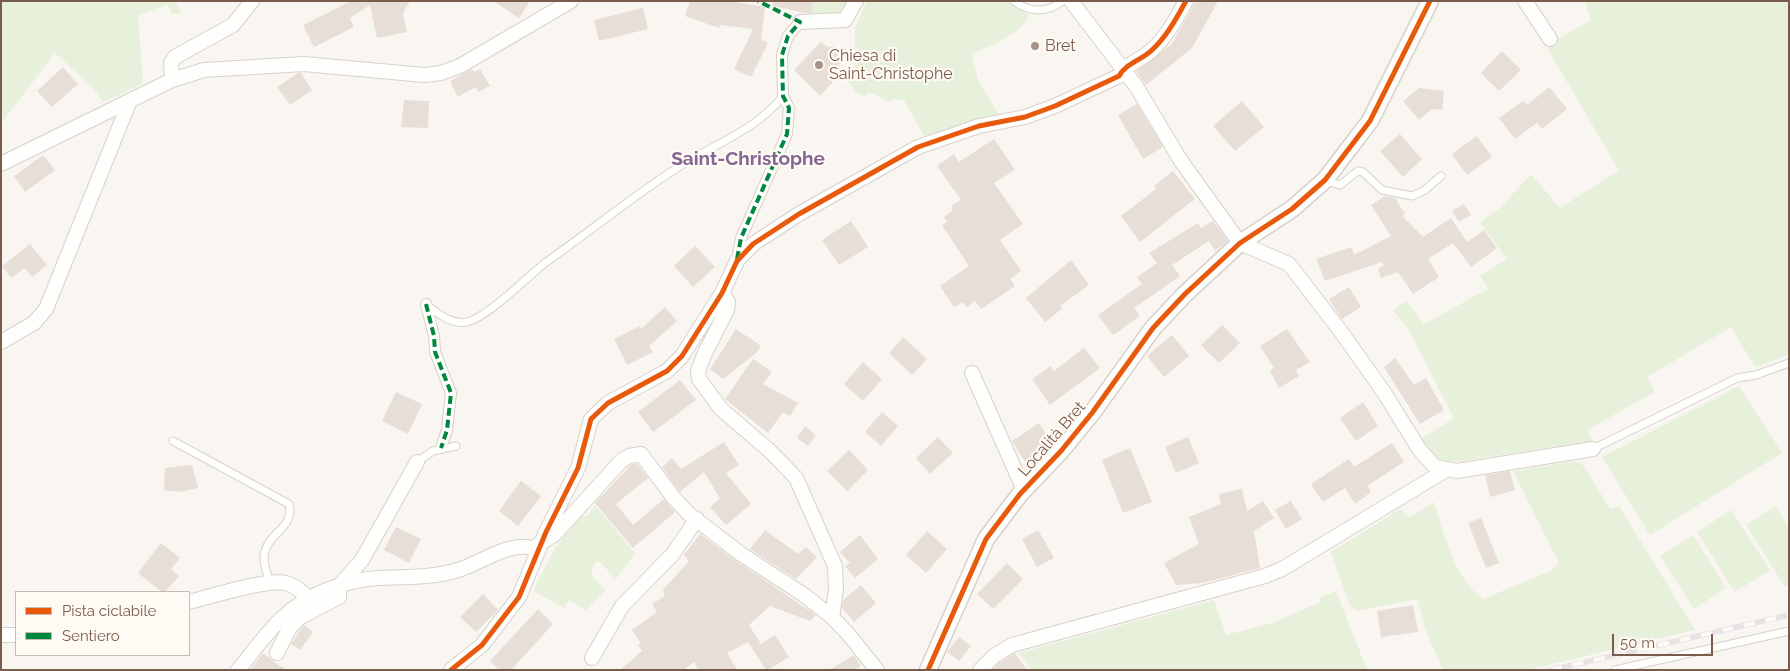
<!DOCTYPE html>
<meta charset="utf-8">
<style>
body{margin:0}
#map{position:relative;width:1790px;height:671px;overflow:hidden;background:#f9f5f0;font-family:Raleway,sans-serif}
canvas{display:block}
.frame{position:absolute;inset:0;border:2px solid #7a5c4d;pointer-events:none}
.legend{position:absolute;left:15px;top:591px;width:175px;height:65px;box-sizing:border-box;background:#fffaf3;border:1px solid #cabbb1;margin:0;padding:6px 9px;list-style:none;font-size:15px;color:#7a5c4d}
.legend li{display:flex;align-items:center;gap:10px;height:25px}
.legend b{width:25px;border:1px solid #cabbb1}
.scale{position:absolute;left:1612px;top:634px;width:101px;height:22px;box-sizing:border-box;border:2px solid #7a5c4d;border-top:0;padding-left:6px;font-size:15px;line-height:18px;white-space:nowrap;color:#7a5c4d;-webkit-text-stroke:4px #fffaf3;paint-order:stroke}
</style>
<div id="map">
<canvas width="1790" height="671"></canvas>
<div class="frame"></div>
<ul class="legend">
<li><b style="height:6px;background:#e8590c"></b>Pista ciclabile</li>
<li><b style="height:6px;background:#00873e"></b>Sentiero</li>
</ul>
<div class="scale">50 m</div>
</div>
<script>
const g = document.querySelector('canvas').getContext('2d');
g.lineJoin = 'round';
function fill(path, color) {
  g.fillStyle = color;
  g.fill(path, 'evenodd');
}
function stroke(path, color, width, dash) {
  g.strokeStyle = color;
  g.lineWidth = width;
  g.lineCap = dash ? 'butt' : 'round';
  g.setLineDash(dash || []);
  g.stroke(path);
}
function drawText(font, color, halo, rows, align = 'center') {
  g.font = font + ' Raleway,sans-serif';
  g.lineWidth = 4.5;
  g.setLineDash([]);
  g.textBaseline = 'middle';
  g.strokeStyle = halo;
  g.fillStyle = color;
  for (const [text, x, y, turn = 0] of rows) {
    g.save();
    g.translate(x, y);
    g.rotate((+turn || 0) * Math.PI / 180);
    g.textAlign = isNaN(turn) ? turn : align;
    if (halo) g.strokeText(text, 0, 0);
    g.fillText(text, 0, 0);
    g.restore();
  }
}
const green = new Path2D(`
 M1,1h175l5,12 -9,1 -4,-10 -30,11 5,69 -40,18 -10,-14 -38,-35 -52,68 -2,-2z
 M813,1h35l-8,14 -19,2 -11,-3z
 M867,1h139l23,14c-8,20 -39,31 -57,39l6,26 21,35 -74,23 -21,-38 -11,-1 -3,3 -21,-10 -5,5 -10,-7 -8,-12 9,-12v-38z
 M1585,1h204v354l-34,12 -24,-40 -84,50 8,15 -68,38 5,11 -143,22 -11,-4 -17,-20 33,-21 -45,-88 -16,-20 13,-9 18,23 64,-35 -8,-13 27,-17 -27,-37 19,-13 32,-35 29,34 59,-38 -72,-122 8,-7 36,-21z
 M1739,386l43,67 -132,82 -48,-78z
 M1575,461l9,5 26,43 9,-3 76,124 -168,40h-84l-17,-39 -9,-32 -60,12 -7,-5 -19,-54 69,-43 10,8 24,-15c9,30 21,78 49,97l68,-28 8,-8 -46,-92z
 M595,505l40,48 -19,26 -16,-17 -4,-1 -5,10 3,8 12,11 -20,20 -17,-10 -5,8 -31,-17 21,-41 27,-36 6,3z
 M1775,506l14,22v56l-4,3 -39,-62z
 M1731,510l39,60 -35,22 -38,-60z
 M1693,535l33,53 -32,21 -34,-53z
 M1336,591l31,79h-335l-13,-17 195,-53 12,35 46,-12 49,-21 -2,-4z`);
const building = new Path2D(`
 M351,1h59l-7,13 4,18 -30,6 -7,-33 -20,13 4,9 -40,20 -11,-22z
 M493,1h37l-11,17z
 M690,1h39l36,6 -4,32 7,4 -17,34 -17,-8 19,-40 -33,-4 -1,3 -34,-12z
 M773,1h40l-2,12h-6l-32,-7z
 M1196,1h22l-26,47 -46,37 -10,-14 36,-27z
 M643,8l5,21 -49,12 -5,-21z
 M821,42l7,5 6,-1 7,5v10l-5,9 4,4 -20,22 -26,-26z
 M1502,51l19,19 -22,21 -18,-18z
 M63,67l15,17 -26,23 -15,-16z
 M472,69l2,3 6,-3 10,17 -12,6 -2,-5 -18,10 -8,-16z
 M298,73h3l11,17 -22,15 -13,-18z
 M1549,87l18,22 -25,20 -5,-6 -22,16 -16,-21 24,-17 4,4z
 M1419,88l25,3 -2,19 -10,-1 -13,11 -16,-19z
 M404,100l25,1 -1,27 -27,-1z
 M1242,101l22,26 -29,24 -22,-25z
 M1137,104l26,43 -20,12 -25,-44z
 M1400,134l22,25 -19,18 -23,-26z
 M1477,136l15,21 -25,18 -15,-21z
 M994,139l21,31 -21,13 29,41 -23,16 21,31 -11,8 5,7 -34,23 -6,-8 -8,6 -4,-5 -9,5 -14,-21 29,-20 -27,-41 5,-3 -3,-5 9,-7 -2,-4 10,-6 -24,-34 17,-12 5,8z
 M43,155l12,15 -30,22 -11,-16z
 M1173,171l22,28 -55,43 -19,-26 35,-27 -2,-3z
 M1385,196l10,2 10,16 -3,2 21,21 28,-19 16,24 17,-12 13,18 -26,19 -18,-24 -25,16 11,18 -26,17 -15,-22 -17,6 -3,-9 6,-4 -2,-3 -57,19 -9,-22 35,-12 3,8 37,-19 -20,-31z
 M1464,204l7,11 -12,7 -7,-11z
 M851,221l17,26 -29,18 -17,-25z
 M1213,221l15,20 -13,10 -6,-10 -37,24 8,11 -46,32 6,8 -27,19 -15,-20 44,-31 -5,-7 20,-14 -8,-10 49,-30 3,5z
 M30,244l17,21 -15,12 -7,-9 -14,10 -9,-12z
 M695,246l20,21 -22,20 -19,-21z
 M1071,260l18,25 -29,21 3,2 -18,14 -19,-24z
 M1349,287l12,20 -19,12 -13,-20z
 M665,307l12,14 -28,25 4,6 -26,13 -13,-26 26,-13 1,3z
 M1222,325l18,18 -21,20 -18,-18z
 M736,329l25,17 -5,7 -33,26 -13,-10z
 M1287,329l23,33 -14,8 3,6 -20,12 -9,-17 4,-3 -14,-22z
 M1172,335l17,21 -25,21 -17,-21z
 M903,337l24,22 -15,16 -23,-22z
 M1084,348l16,20 -50,37 -18,-26 19,-13 3,5z
 M1395,358l19,27 12,-7 18,32 -24,14 -36,-57z
 M753,359l19,13 -9,12 35,19 -8,13 -7,-4 -15,21 -43,-34z
 M863,362l19,17 -19,22 -19,-17z
 M680,380l16,20 -43,32 -15,-20z
 M396,392l26,12 -14,30 -26,-13z
 M1363,402l15,24 -22,15 -16,-23z
 M882,412l16,14 -17,20 -16,-14z
 M1039,423l14,22 -27,18 -14,-22z
 M805,426l11,9 -8,11 -11,-8z
 M938,437l15,16 -23,21 -14,-16z
 M1188,437l11,26 -23,10 -11,-26z
 M724,442l15,23 -13,8 25,31 -25,21 -16,-18 10,-9 -16,-26 -24,20 -18,-25 10,-9 9,11z
 M1392,443l12,19 -37,24 4,6 -16,12 -10,-16 -22,14 -12,-18 38,-25 5,8z
 M1130,448l22,54 -29,11 -21,-53z
 M849,450l19,20 -21,21 -20,-20z
 M632,464h5l11,14 -32,26 17,21 31,-26 11,13 -42,36 -38,-45z
 M192,465l6,23 -18,4 -16,-2 1,-22z
 M1510,471l5,19 -25,7 -5,-22z
 M521,481l20,15 -23,30 -19,-15z
 M1242,489l5,22 16,-10 11,17 -20,13 6,37 -58,15 -26,2 -12,-22 35,-19 -10,-27 32,-13 -2,-10z
 M1291,501l11,18 -16,10 -11,-19z
 M1481,518l18,45 -13,5 -18,-45z
 M396,527l25,12 -12,24 -25,-13z
 M765,530l33,24 8,-7 11,10 -21,22 -46,-30z
 M1038,530l16,28 -17,9 -15,-28z
 M927,531l20,18 -21,24 -20,-18z
 M700,534l36,27 80,54 -6,6 -40,-15 -21,19 12,19 14,-9 14,22 -21,13h-2l-18,-28 -21,11 10,17h-39l-4,-8 -11,8h-63l22,-19 -4,-6 3,-2 -9,-13 25,-18 -5,-8 13,-8 -2,-6 26,-29 -5,-6z
 M860,535l18,24 -23,19 -10,-12 5,-3 -10,-11z
 M161,543l19,15 -9,11 8,7 -14,16h-3l-24,-19z
 M1007,563l16,16 -30,30 -16,-15z
 M861,585l15,18 -22,19 -12,-14 1,-8z
 M483,594l15,16 -22,22 -16,-15z
 M1413,605l5,27 -37,5 -4,-26z
 M538,609l15,15 -42,46h-12l-9,-9z
 M304,625l9,7 -13,18 -9,-6z
 M959,637l12,9 -12,15 -12,-9z
 M263,653l10,8 13,9h-36z
 M1015,653l12,17h-34l6,-7z
 M854,655l7,11 -6,4h-26z`);
const service = new Path2D(`
 M1014,1c16,12 33,12 49,0
 M1326,181l14,4 18,-14 5,1 19,18 30,6 13,-6 16,-14
 M426,304c11,9 25,21 41,18 21,-5 59,-44 78,-59 44,-31 87,-66 132,-95 35,-23 80,-38 106,-72
 M173,441l116,63c6,23 -19,28 -24,47 -3,11 2,22 5,32
 M1593,449l144,-71 19,-3 33,-12
 M417,462l16,-11 23,-5
 M1615,670l174,-39`);
const pedestrian = new Path2D(`
 M737,260l4,-22 46,-104 2,-26 -6,-12 -1,-41 6,-19 12,-14
 M426,304l8,32 1,16 16,41 -4,37 -6,18`);
const minor = new Path2D(`
 M1071,1l65,85 45,75 59,82 49,21 53,69 43,61 34,55 16,18 22,4 136,-22
 M1525,1l25,38
 M800,22l45,-2 11,-19
 M172,80l-1,-17 4,-6 58,-32 19,-24
 M1,164l171,-84 32,-10 100,-6 120,11 17,-2 19,-7 111,-65
 M722,293l6,9 -1,8 -23,45 -6,16 1,8 22,30 49,42 26,27 39,88 1,23 -4,28
 M1,342l33,-19 12,-14 83,-206
 M972,373l52,117
 M189,602c20,-5 80,-24 97,-19 9,3 17,9 23,16
 M1,635h15
 M277,653l12,-24 10,-11 40,-21v-11l23,-26 55,-98
 M592,658l30,-52 50,-51 25,-36
 M238,670c14,-17 28,-37 44,-52 25,-24 63,-38 97,-40 27,-1 53,0 79,-8 23,-7 51,-29 75,-22l22,-14 66,-73 8,-5 12,-2 32,43 16,17 52,40 63,41 28,22 17,18 28,35
 M451,670l31,-25 37,-48 27,-65 32,-64 13,-49 17,-16 59,-32 15,-15 40,-63 15,-32 16,-17 46,-30 119,-67 61,-21 46,-9 30,-11 64,-30c7,-13 23,-16 33,-26 15,-14 24,-31 34,-49
 M980,670l14,-14 18,-11 253,-69 17,-7 164,-99`);
const tertiary = new Path2D(`
 M928,670l58,-131 34,-45 41,-43 31,-38 61,-85 32,-34 55,-51 52,-34 33,-29 45,-59 60,-120`);
const rail = new Path2D(`
 M1551,670l238,-55`);
const quiet = new Path2D(`
 M737,259l4,-21 46,-104 2,-26 -6,-12 -1,-41 6,-19 12,-14 -42,-21
 M426,304l8,32 1,16 16,41 -4,37 -6,18`);
const cycleway = new Path2D(`
 M451,670l31,-25 37,-48 27,-65 32,-64 13,-49 17,-16 59,-32 15,-15 40,-63 15,-32 16,-17 46,-30 119,-67 61,-21 46,-9 30,-11 64,-30c7,-13 23,-16 33,-26 15,-14 24,-31 34,-49
 M928,670l58,-131 34,-45 41,-43 31,-38 61,-85 32,-34 55,-51 52,-34 33,-29 45,-59 60,-120`);
const markers = [
 [1035,46,5,"#a69286"],
 [819,65,5,"#a69286"]
];
const poiNames = [
 ["Bret",1045,46],
 ["Chiesa di",829,56],
 ["Saint-Christophe",829,74]
];
const streetNames = [
 ["Località Bret",1052,439,-49]
];
const quarterNames = [
 ["Saint-Christophe",748,159]
];
fill(green, '#e7f0db');
fill(building, '#e6ded7');
stroke(service, '#d7d1cb', 9);
stroke(pedestrian, '#d7d1cb', 12);
stroke(minor, '#d7d1cb', 16);
stroke(tertiary, '#d7d1cb', 19);
stroke(service, '#fefefd', 7);
stroke(pedestrian, '#fefefd', 10);
stroke(minor, '#fefefd', 14);
stroke(tertiary, '#fefefd', 16);
stroke(rail, '#e6e3e7', 5.5);
stroke(rail, '#fffaf3', 4, [11]);
stroke(quiet, '#00873e', 4, [8, 4]);
stroke(cycleway, '#e8590c', 5);
for (const [x, y, r, color] of markers) {
  const dot = new Path2D();
  dot.arc(x, y, r, 0, 2 * Math.PI);
  g.fillStyle = color;
  g.fill(dot);
  stroke(dot, '#fffaf3', 2);
}
drawText('16px', '#7a5c4d', '#fffaf3', poiNames, 'left');
drawText('16px', '#7a5c4d', '#fffaf3', streetNames);
drawText('bold 19px', '#846695', '#fffaf3', quarterNames);
</script>
